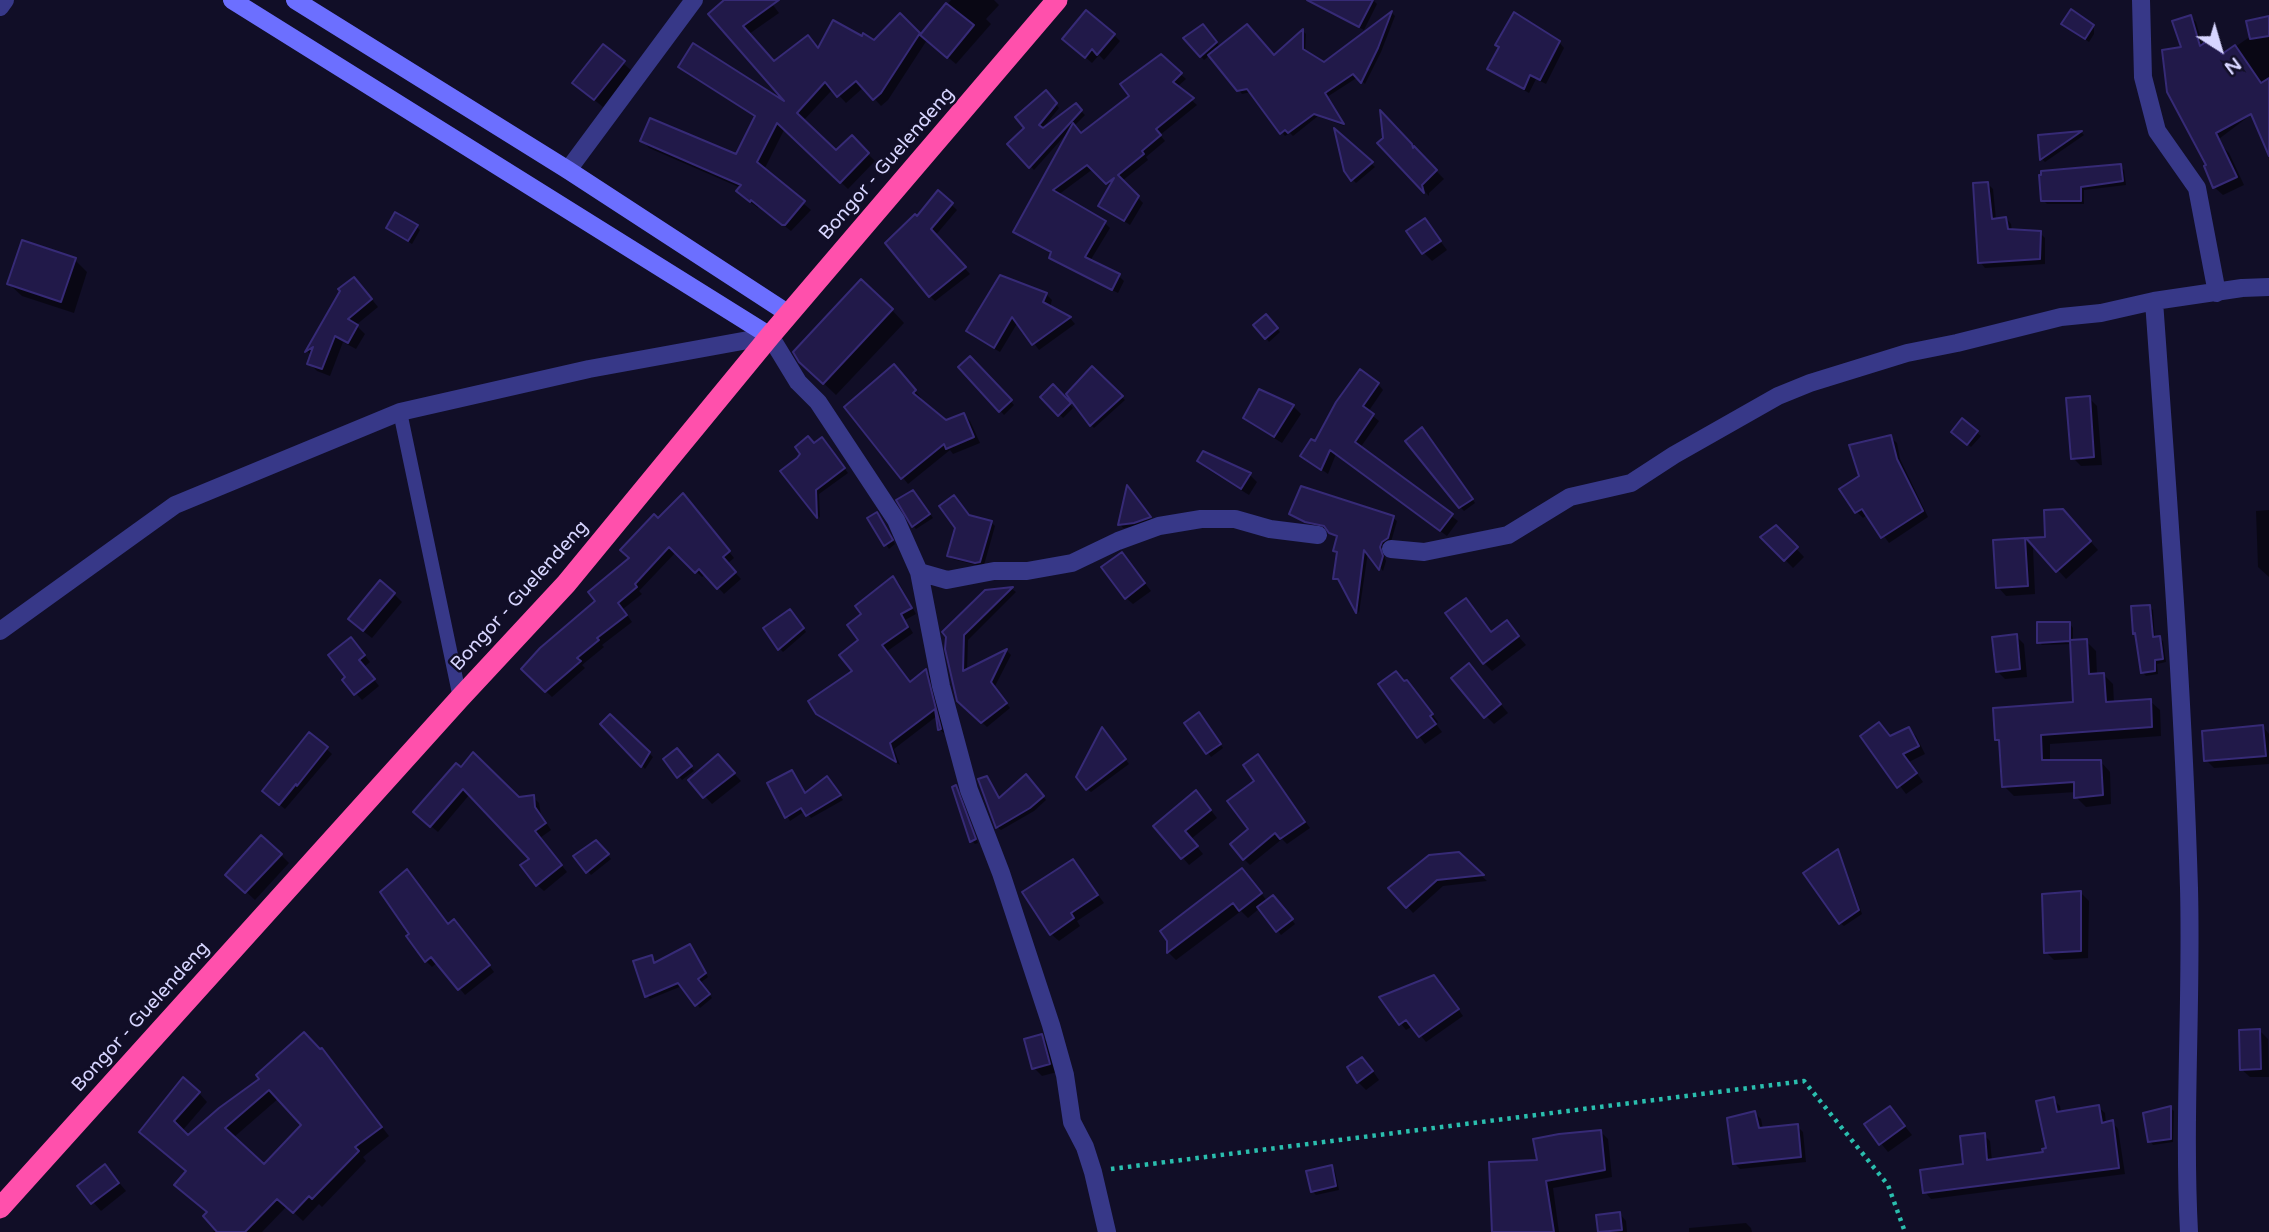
<!DOCTYPE html>
<style>
body{margin:0}
#map{position:relative;width:2269px;height:1232px;overflow:hidden;background:#110e27;font-family:"Varela Round",sans-serif}
canvas{display:block}
.north{position:absolute;left:2185px;top:14px;width:70px;height:70px;-webkit-text-stroke:5px #110e27;paint-order:stroke;rotate:143deg;font-size:19px;font-weight:700;line-height:28px;text-align:center;color:#d7d5ff}
.north::after{content:'';display:block;margin:auto;width:24px;height:32px;background:#d7d5ff;clip-path:polygon(50% 0,100% 100%,50% 72%,0 100%)}
</style>
<div id="map">
<canvas width="2269" height="1232"></canvas>
<div class="north">N</div>
</div>
<script>
const g = document.querySelector('canvas').getContext('2d');
g.lineJoin = 'round';
function fill(path, color) {
  g.fillStyle = color;
  g.fill(path, 'evenodd');
}
function stroke(path, color, width, dash) {
  g.strokeStyle = color;
  g.lineWidth = width;
  g.lineCap = dash ? 'butt' : 'round';
  g.setLineDash(dash || []);
  g.stroke(path);
}
function drawText(font, color, halo, rows, align = 'center') {
  g.font = font + ' "Varela Round",sans-serif';
  g.lineWidth = 5;
  g.setLineDash([]);
  g.textBaseline = 'middle';
  g.strokeStyle = halo;
  g.fillStyle = color;
  for (const [text, x, y, turn = 0] of rows) {
    g.save();
    g.translate(x, y);
    g.rotate((+turn || 0) * Math.PI / 180);
    g.textAlign = isNaN(turn) ? turn : align;
    if (halo) g.strokeText(text, 0, 0);
    g.fillText(text, 0, 0);
    g.restore();
  }
}
const shadow = new Path2D(`
 M730,0h39l10,13 -30,21 25,29 34,-26 11,12 55,-7 26,-27 22,21 29,-36h43l5,5 -13,14 5,5 -35,40 -29,-24 -39,60 -7,6 -17,-19 -18,16 -13,-14 -30,32 33,32 16,-15 23,23 -27,28 -63,-61 -21,42 47,40 -20,21 -32,-25 -1,2 -13,-10 -7,-7 3,-3 -92,-40 -7,-8 94,17 20,-40 -69,-43 -7,-8 111,42 -80,-94z
 M1314,0h59l4,4 -13,26 -43,-22z
 M1392,13l3,3 -14,36 -16,32 -7,-7 -31,20 17,29 -26,-10 -25,20 -3,-3 -5,3 -34,-44 -9,2 -32,-39 -6,5 -18,-21 21,-10 13,18 54,10 29,-26 3,3 -1,19 19,11z
 M2191,17l5,5 7,24 19,10 29,-20 18,-18v83l-62,47 13,-4 9,9 15,32 -21,10 -9,-8 -5,-21 -26,-117z
 M2090,24l4,4v6l-5,8 -22,-15z
 M1114,35l6,6 -16,19 -5,-5 -7,8 -21,-18z
 M1559,42l5,6 -18,36 -10,-5 -7,14 -34,-19 -6,-5 12,-20z
 M603,46l29,25 -29,36 -21,-17z
 M1161,57l25,22 -9,8 20,18 -37,30 5,6 -19,16 2,3 -26,21 21,22 -13,22 -30,-20 11,-19 -18,-17 -35,26 47,28 5,5 -20,33 29,15 5,5 -6,12 -62,-31 -5,-5 1,-3 -32,-17 -5,-6 53,-99 -34,38 -25,-26 17,-16 24,-32 9,12 -17,21 34,-23 9,9 -11,11 7,9 50,-38z
 M1382,115l62,64 -15,14v3l-50,-53 6,-5z
 M1337,133l38,34 -19,16 -4,-4z
 M2082,133l2,2 -39,27 -3,-3 -2,-23z
 M2120,166l4,4 2,15 -42,5v14h-37l-4,-4z
 M1987,183l6,6 3,31 10,-2 5,6 1,7 28,2 5,5v26l-60,4 -5,-6z
 M939,193l18,17 -22,26 35,38 -35,27 -5,-5 -13,-78z
 M1424,220l23,30 -15,11 -8,-8z
 M417,227l3,3 -8,14 -20,-13z
 M75,260l12,12 -13,41 -52,-17 -13,-12z
 M361,286l17,21 -22,18 9,9 -9,15 -13,-7 -13,34 -13,-5 -8,-8 3,-7 -5,-5 35,-60z
 M1046,294l6,6 -2,7 20,11 5,6 -36,26 -21,-28 -18,30 -26,-15 -6,-6z
 M892,310l12,13 -68,72 -22,-21z
 M1270,320l10,12 -11,10 -3,-4z
 M970,358l44,47 -10,10 -43,-48z
 M1092,369l33,31 -31,28 -3,-3z
 M901,373l20,25 -2,2 27,22 18,-7 6,6 10,22 -27,11 -3,-4 -42,34 -61,-77z
 M1378,384l5,6 -15,22 11,9 -19,27 98,73 -11,15 -111,-82 -8,20 -26,-18z
 M1053,386l20,22 -10,10 -21,-21z
 M2089,398l8,8 5,59 -21,1 -8,-8z
 M1293,406l8,8 -19,29 -29,-18 -8,-7z
 M1962,421l19,15 -10,11 -14,-12z
 M1426,433l49,70 -11,8 -4,-4z
 M1890,437l7,6 3,16 28,58 -39,26 -21,-29 -5,4 -6,-6 4,-36z
 M825,443l23,30 -29,21 1,24 -37,-47 31,-26z
 M1199,461l51,14 7,7 -8,13 -42,-26z
 M1130,491l23,30 -14,5 -16,2 -3,-4z
 M916,495l17,23 -17,11 -3,-3z
 M689,502l45,56 -7,6 14,15 -17,15 -18,-20 -4,3 -26,-25 -37,39 3,3 -19,15 9,13 -30,23 2,2 -22,18 3,3 -33,29 -29,-28 75,-68 60,-80z
 M2269,510v67l-11,-10 -2,-56z
 M877,514l18,30 -6,5 -20,-30z
 M1291,514l102,4 4,3 -6,21 -6,3 -2,7 3,9 -3,10 -15,-19 -9,61 -17,-31 -7,-4 3,-24 -3,-3 4,-13 -4,-2 -7,-8 -17,-3z
 M969,517l23,6 3,3 -11,39 -4,1 -28,-7 -3,-4z
 M2071,519l27,31 -32,29 -36,-40 17,-1z
 M1776,527l28,30 -11,11 -30,-31z
 M2025,540l8,8 2,46 -29,2 -8,-9z
 M1128,561l23,30 -18,13 -7,-6z
 M893,578l6,5 17,31 -11,6 8,13 -27,19 25,32 15,-12 5,5 14,57 -6,-5 -2,-13 -43,33 6,16 -76,-46 -6,-6 37,-41 9,-58z
 M1012,589l4,3 -48,48 -1,31 40,-20 4,4 -17,33 16,20 -23,19 -29,-27 -11,-51 39,-58z
 M394,594l8,8 -30,36 -14,-11z
 M2149,606l4,4 2,28h4l4,3 3,21 -9,2 1,10 -12,2 -4,-4 -5,-36 -3,-3z
 M1473,608l19,25 19,-5 15,17 -34,26 -8,-8z
 M793,614l13,18 -23,20 -4,-4z
 M2070,624l3,4v14l13,-1 10,10 1,24h7l9,9 1,19 36,-2 10,9 1,26 -111,8v18h51l9,10 1,32 -25,3 -10,-10v-5l-62,4 -10,-10 -3,-42 -5,-5 79,-35 -3,-60 -30,1 -3,-3z
 M2016,636l8,8 3,33 -22,2 -8,-8z
 M357,646l13,16 -6,5 15,19 -17,14 -18,-20z
 M1476,674l32,39 -14,11 -8,-8z
 M1405,683l8,6 25,33 -2,2 6,8 -17,12 -44,-59z
 M610,716l43,41 -8,12 -43,-45z
 M1202,718l21,30 -12,9 -25,-34z
 M2263,727l6,7v30l-55,4 -8,-8z
 M1909,729l7,7 9,18 -16,8 14,20 -17,12 -44,-58 29,1z
 M1105,733l24,31 -38,28 -4,-3z
 M310,734l22,20 -47,55 -15,-12z
 M681,754l13,17 -12,9 -16,-20z
 M1258,756l52,72 -23,16 -5,-5 -32,26 -6,-6 6,-29z
 M725,764l16,17 -29,23 -22,-24z
 M456,765l62,33 15,-1 6,6 2,12 10,15 -11,8 27,34 -23,19 -7,-6 -6,-26 -61,-65 -32,38 -17,-14z
 M792,772l14,22 24,-12 13,18 -32,18 -6,-7 -15,10 -21,-37z
 M1026,777l20,23 -12,11 -33,19 -4,-3 -10,-49 13,21z
 M956,787l3,4 19,52 -3,1 -3,-3z
 M1203,800l14,18 -26,21 12,15 -14,11 -33,-39z
 M596,842l15,17 -20,16 -16,-18z
 M1838,851l3,4 21,59 -18,12 -4,-3z
 M1459,854l28,27 -44,5 -30,27 -22,-25z
 M281,855l8,8 -34,37 -27,-25z
 M1073,861l31,42 -27,18 3,5 -21,15 -8,-7z
 M1250,879l17,22 9,-1 19,24 -14,11 -21,-27 -12,10 -7,-7 -65,49 -7,-7v-13z
 M2081,893l8,8 -1,57 -34,2 -8,-8z
 M449,925l11,2 34,45 -29,23 -27,-33 -6,5 -6,-6z
 M690,946l18,31 -8,6 12,15 -12,10 -18,-22 -32,13 -3,-3 4,-39 5,7z
 M1440,983l23,33 -37,26 -13,-16 -7,4 -25,-32z
 M2260,1031l8,8 1,38h-19l-9,-8z
 M1041,1036l8,8 8,28 -15,4 -8,-8z
 M322,1050l67,86 -26,21 3,4 -44,46 -3,-3 -16,17 -16,-15 -25,26h-49l3,-4 -28,-56 -38,-31 49,-48 8,9 -25,29 6,6zM279,1098l24,27 -39,42 -31,-29z
 M1370,1067l9,13 -13,10 -8,-8z
 M2053,1099l7,7 1,7 37,-6 7,6 1,11 6,-2 6,7 7,45 -194,25 -6,-7 40,-26 19,-31 6,6 2,20 53,-7 3,-4z
 M1890,1108l22,27 -24,17 -22,-27z
 M2170,1108l4,3 -1,31 -20,3 -3,-4z
 M1755,1113l6,6 2,10 34,-3 6,6 3,30 -66,7 -5,-5z
 M1601,1132l7,7 4,38 -59,11 6,44h-65l45,-71z
 M105,1166l21,25 -25,20 -22,-25z
 M1332,1167l3,4 4,19 -23,5 -4,-4z
 M1620,1214l6,7 1,11h-27l-2,-16z
 M1746,1223l5,5 1,4h-63v-4z`);
const building = new Path2D(`
 M724,0h55l-36,26 31,35 34,-26 10,13 15,-28 29,16 1,-3 11,7 26,-27 20,20 -39,60 -8,7 -17,-19 -19,16 -12,-15 -28,31 39,37 16,-15 17,18 -29,30 -63,-60 -20,39 48,39 -20,24h-3l-31,-25 -1,2 -14,-11 5,-6 -101,-44 10,-23 86,36 19,-38 -77,-49 15,-24 91,58 -76,-87z
 M1307,0h66l-14,27z
 M946,3l28,22 -27,33 -27,-23z
 M2071,9l23,16 -9,14 -24,-15z
 M1086,10l29,24 -18,21 -5,-6 -7,9 -23,-19z
 M1392,11l-14,37 -17,35 -8,-9 -28,19 19,31 -30,-10 -26,19 -3,-3 -5,4 -33,-45 -10,2 -29,-36 39,-31 27,31 29,-26v20l21,13z
 M1514,12l46,29 -20,39 -10,-5 -6,14 -37,-20 12,-22 -4,-2z
 M2191,15l9,31 10,-7 12,15 13,-9 26,38 8,-5v78l-18,-42 -35,19 21,44 -24,11 -9,-22 2,-1 -39,-73 -5,-42 19,-3 -9,-26z
 M2269,16v20l-19,3 -4,-18z
 M1203,24l14,18 -17,15 -17,-19z
 M603,44l22,17 -31,39 -22,-17z
 M1161,54l21,19 -9,9 21,16 -38,31 5,6 -19,16 2,3 -26,21 21,21 -15,25 -26,-15 16,-28 -8,6 -19,-19 -34,25 53,31 -21,36 35,17 -8,16 -63,-32 2,-6 -38,-20 60,-109 8,10 48,-37 -9,-12z
 M1046,90l11,13 -18,22 4,3 33,-25 6,7 -53,58 -22,-24 17,-16 -9,-11z
 M1380,110l32,34 1,4 1,-2 23,24 -15,15 2,8 -47,-50 6,-5z
 M1334,128l39,34 -22,19 -7,-10z
 M2082,131l-42,29 -2,-25z
 M2121,164l2,17 -42,6v14h-40l-2,-26h2v-4z
 M1988,182l4,37 14,-2 2,12 33,2 -1,28 -62,4 -5,-80z
 M938,190l15,13 -22,26 35,38 -37,30 -44,-54 30,-29 2,2z
 M395,212l23,13 -10,16 -22,-13z
 M1425,218l16,23 -19,13 -16,-23z
 M22,240l54,18 -15,44 -54,-18z
 M1000,275l47,18 -4,9 28,15 -39,28 -20,-28 -18,31 -28,-17z
 M354,277l18,22 -24,20 10,6 -10,18 -13,-7 -13,33 -15,-5 6,-17 -8,5 35,-61 -2,-2z
 M861,279l32,30 -70,75 -24,-22 -6,-10z
 M1266,314l12,14 -13,11 -12,-14z
 M970,356l42,44 -13,12 -41,-45z
 M894,364l22,26 -3,3 33,27 18,-7 10,24 -28,12 -2,-5 -43,35 -57,-72z
 M1092,366l31,30 -33,30 -24,-32z
 M1360,369l19,14 -16,23 11,8 -19,28 98,72 -13,17 -110,-81 -9,20 -21,-14 11,-17 4,2 21,-39z
 M1053,384l18,19 -13,13 -18,-19z
 M1259,389l35,16 -20,32 -31,-19z
 M2090,396l4,61 -23,2 -5,-61z
 M1962,418l16,13 -11,14 -16,-13z
 M1422,427l51,72 -14,9 -54,-67z
 M1891,435l6,24 26,52 -42,27 -19,-29 -7,4 -16,-24 20,-13 -10,-31z
 M808,436l6,7 8,-6 23,31 -29,22 1,28 -37,-47 17,-13 3,-4 -5,-7z
 M1203,451l48,22 -10,16 -44,-28z
 M1127,485l24,32 -17,6 -16,2z
 M1301,486l93,30 -6,22 -6,4 -2,5 3,9 -4,14 -15,-20 -8,63 -18,-34h-5l4,-27 -4,-1 4,-15 -8,-3 -5,-7 -19,-4 -16,-8z
 M913,490l17,24 -18,13 -16,-27z
 M683,493l47,58 -7,6 13,15 -19,17 -18,-20 -4,4 -26,-26 -34,37 2,3 -19,16 9,12 -30,23 2,2 -22,18 4,3 -36,31 -24,-23 19,-21 55,-47 -7,-9 41,-34 -9,-8 34,-36 4,4z
 M954,495l15,20 23,6 -12,41 -5,1 -28,-7 8,-28 -16,-22z
 M2063,509l28,32 -35,31 -30,-34 19,-1 -1,-27z
 M877,512l16,28 -9,6 -17,-28z
 M1776,525l22,22 -14,14 -24,-24z
 M2025,538l3,48 -32,2 -3,-48z
 M1122,552l23,31 -20,16 -24,-32z
 M893,576l19,32 -11,6 7,13 -26,18 28,37 16,-13 15,60 -3,1 -3,-21 -45,34 6,19 -80,-48 -8,-13 44,-30 -13,-16 19,-15 -11,-15 14,-11 -6,-8z
 M380,580l15,13 -32,38 -15,-12z
 M1013,587l-49,48 -1,36 44,-22 -16,33 16,21 -26,20 -24,-22 -12,-52 1,-12 -4,-5 43,-42z
 M1466,598l25,34 16,-12 12,16 -36,28 -38,-51z
 M2150,605l3,32 7,-1 3,23 -8,1v11l-14,2 -6,-40 -2,1 -2,-28z
 M790,609l14,19 -26,22 -15,-22z
 M2037,622h33v19l-33,2z
 M2017,634l3,35 -24,3 -4,-35z
 M351,637l14,18 -6,5 16,19 -21,16 -12,-15 3,-3 -17,-22z
 M2087,639l2,35 15,-1 2,29 45,-3 1,28 -111,8 1,25h59l2,35 -29,3v-16l-72,5 -3,-47h-4l-2,-32 80,-6 -3,-62z
 M1469,663l32,41 -17,14 -33,-40z
 M1396,671l8,10 3,-1 26,34 -3,2 6,8 -19,14 -39,-54z
 M1199,712l22,32 -15,10 -22,-31z
 M610,714l40,38 -9,15 -41,-43z
 M1879,722l11,14 19,-9 10,19 -16,8 14,19 -20,15 -37,-52z
 M2263,725l3,31 -62,5 -2,-30z
 M1102,727l24,32 -40,31 -10,-13z
 M309,732l19,15 -31,39 -1,-2 -17,21 -17,-14z
 M677,748l15,18 -15,12 -14,-19z
 M473,752l46,45 15,-2 1,12 11,16 -11,8 27,34 -26,21 -16,-21 9,-6 -66,-70 -33,38 -17,-15 43,-49 5,4z
 M718,754l17,19 -32,25 -15,-18z
 M1258,754l47,68 -25,17 -5,-6 -32,27 -13,-16 18,-15 -21,-28 27,-20 -11,-16z
 M792,770l13,23 22,-17 14,19 -35,21 -5,-8 -16,10 -18,-35z
 M1026,774l18,22 -14,12 -34,20 -18,-49 9,-3 12,22z
 M956,785l20,54 -6,3 -18,-55z
 M1196,790l15,20 -26,21 13,15 -17,13 -28,-33z
 M261,835l21,19 -37,39 -20,-18z
 M596,840l13,14 -23,19 -13,-17z
 M1838,849l21,61 -20,14 -36,-51z
 M1459,852l25,23 -47,5 -31,28 -18,-20 41,-33z
 M1073,859l25,36 -27,18 3,5 -24,17 -28,-43z
 M1242,868l20,25 -23,18 -6,-8 -66,50v-12l-7,-10z
 M407,869l41,55 6,-5 36,46 -32,25 -27,-33 -6,5 -19,-26 3,-2 -29,-42z
 M2081,891v60l-37,2 -2,-59z
 M1273,895l20,24 -17,13 -19,-25z
 M690,944l16,29 -8,6 12,15 -15,12 -17,-23 -33,14 -12,-36 19,-6 2,8z
 M1434,975l25,34 -40,28 -13,-17 -7,5 -20,-28z
 M2260,1029l1,40 -21,1 -1,-40z
 M304,1032l16,17 2,-1 60,79 -27,20 4,4 -47,48 -3,-3 -16,17 -16,-14 -32,33h-28l-14,-16 4,-4 -33,-27 12,-14 -47,-39 44,-55 17,15 -26,29 14,14 31,-27 40,-29 -3,-4zM269,1090l32,35 -37,39 -39,-36z
 M1042,1034l8,30 -18,5 -8,-30z
 M1362,1057l11,14 -16,12 -10,-16z
 M2054,1097l3,15 42,-7 3,18 11,-3 6,48 -196,25 -3,-23 43,-6 -3,-28 25,-3 2,27 56,-8 -1,-3 4,-1 -10,-47z
 M1890,1106l15,20 -26,19 -15,-21z
 M2171,1106v33l-23,3 -5,-29z
 M1755,1111l4,17 39,-4 3,33 -68,7 -6,-46z
 M1601,1130l4,40 -59,11 8,51h-62l-3,-70 48,-2 -4,-21 26,-5z
 M105,1164l14,19 -28,21 -14,-18z
 M1332,1165l4,21 -25,6 -5,-21z
 M1620,1212l2,18 -24,2 -2,-17z`);
const path = new Path2D(`
 M1111,1169l693,-88 84,104 17,47`);
const lane = new Path2D(`
 M400,412l60,286`);
const street = new Path2D(`
 M2141,0l2,77 14,54 40,57 20,105
 M0,7l5,-7
 M568,170l126,-170
 M2154,301c14,196 29,391 35,587 3,115 -6,229 0,344
 M1391,549l33,3 84,-17 62,-38 61,-14 43,-28 104,-59 32,-13 97,-30 50,-10 104,-26 40,-4 53,-12 88,-13 27,-1
 M919,572l28,8 47,-9h33l45,-8 46,-22 41,-15 42,-7h34l35,10 48,6
 M0,631l175,-126 225,-93 189,-43 181,-33 28,46 20,20 78,118 23,52 22,114 28,104 32,83 50,152 14,50 7,47 13,25 8,25 14,60`);
const secondary = new Path2D(`
 M232,0l538,336
 M295,0l273,170 221,144`);
const highway = new Path2D(`
 M0,1208l460,-510 106,-114 204,-248 287,-336`);
const streetNames = [
 ["Bongor - Guelendeng",887,164,-49],
 ["Bongor - Guelendeng",520,596,-48],
 ["Bongor - Guelendeng",141,1017,-48]
];
fill(shadow, '#0007');
fill(building, '#211949');
stroke(building, '#362a76', 2);
stroke(path, '#2abeae', 4.5, [3.5, 5]);
stroke(lane, '#373888', 14);
stroke(street, '#373888', 18);
stroke(secondary, '#6c6fff', 18);
stroke(highway, '#ff50ac', 21);
drawText('19px', '#d7d5ff', '#110e27', streetNames);
</script>
